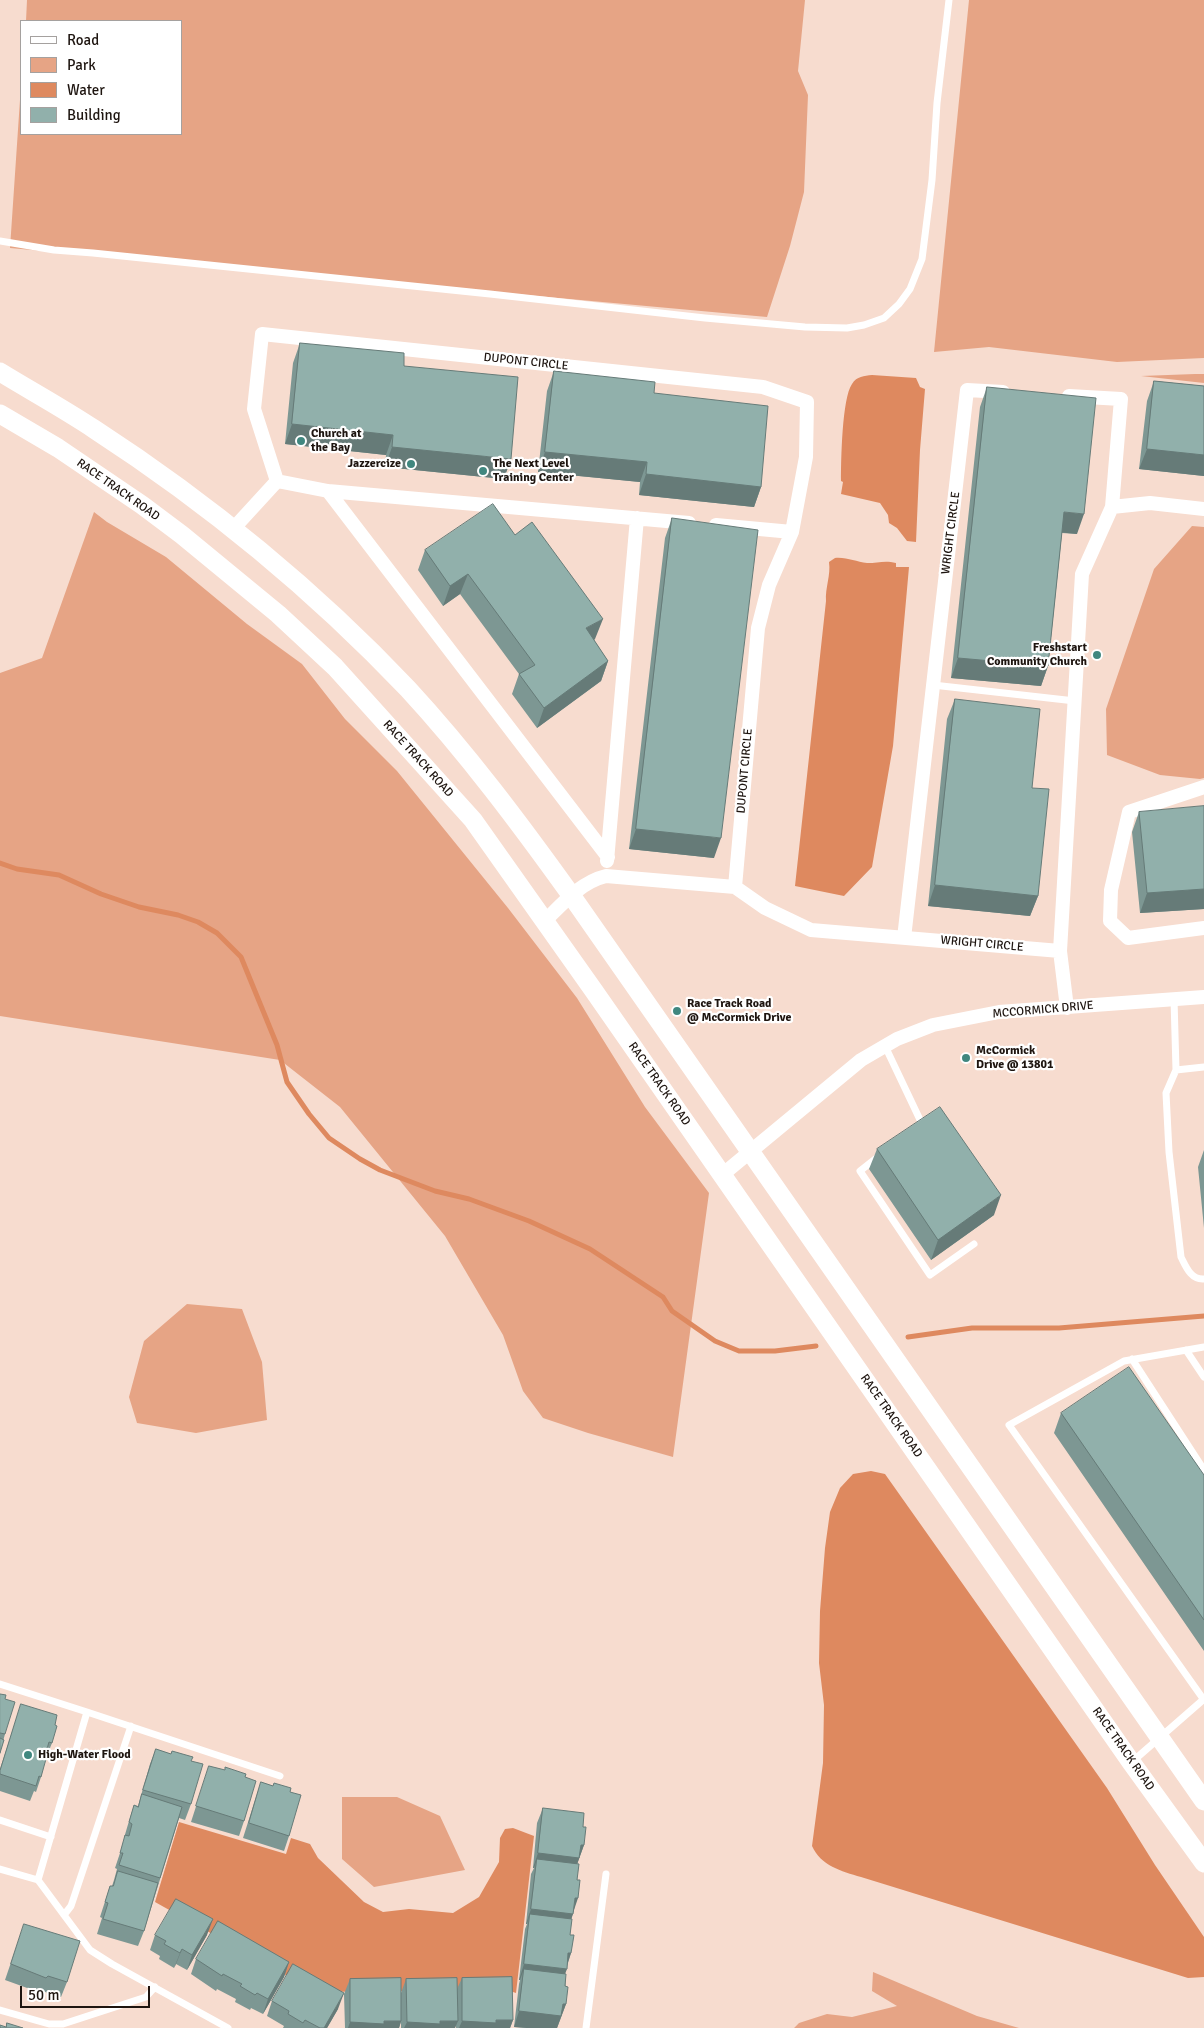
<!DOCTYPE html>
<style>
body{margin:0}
#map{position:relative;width:1204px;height:2028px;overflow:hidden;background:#f7dccf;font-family:Signika,sans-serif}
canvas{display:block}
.legend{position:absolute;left:20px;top:20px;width:162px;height:115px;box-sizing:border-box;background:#fff;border:1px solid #a5a19f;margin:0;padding:6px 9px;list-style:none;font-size:15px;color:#1e1510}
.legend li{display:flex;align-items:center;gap:10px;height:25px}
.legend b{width:25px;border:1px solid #a5a19f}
.scale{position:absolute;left:20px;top:1986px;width:130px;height:22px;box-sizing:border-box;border:2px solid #1e1510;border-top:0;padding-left:6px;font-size:15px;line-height:18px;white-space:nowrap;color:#1e1510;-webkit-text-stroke:4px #fff;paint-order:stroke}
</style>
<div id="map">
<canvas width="1204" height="2028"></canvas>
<ul class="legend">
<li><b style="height:6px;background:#fff"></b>Road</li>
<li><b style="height:14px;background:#e6a485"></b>Park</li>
<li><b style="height:14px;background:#de895f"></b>Water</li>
<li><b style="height:14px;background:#91b0ab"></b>Building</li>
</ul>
<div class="scale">50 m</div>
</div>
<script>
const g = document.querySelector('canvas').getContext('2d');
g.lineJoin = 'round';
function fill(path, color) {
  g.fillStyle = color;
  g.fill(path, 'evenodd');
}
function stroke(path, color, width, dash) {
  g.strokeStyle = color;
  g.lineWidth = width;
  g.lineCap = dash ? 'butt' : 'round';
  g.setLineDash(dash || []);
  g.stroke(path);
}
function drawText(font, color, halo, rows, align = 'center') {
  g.font = font + ' Signika,sans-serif';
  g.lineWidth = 4.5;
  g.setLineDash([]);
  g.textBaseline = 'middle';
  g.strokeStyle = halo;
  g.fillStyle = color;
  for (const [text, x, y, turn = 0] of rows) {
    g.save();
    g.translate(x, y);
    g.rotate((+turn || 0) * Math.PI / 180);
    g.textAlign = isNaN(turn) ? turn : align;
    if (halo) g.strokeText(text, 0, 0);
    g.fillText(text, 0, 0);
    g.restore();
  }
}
const green = new Path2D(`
 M27,0h778l-7,71 10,24 -4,97 -14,54 -23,71 -757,-69 11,-163v49h160v-113h-155z
 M969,0h235v358l-87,4 -128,-15 -55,5z
 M1204,374v9l-63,-7 54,-2z
 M94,512l13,10 59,35 81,67 55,40 43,55 52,52 111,137 69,90 68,109 64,86 -36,264 -85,-24 -45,-15 -20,-27 -20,-56 -58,-99 -105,-129 -60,-47 -280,-44v-343l42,-15z
 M1192,526l12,1v251l-4,1 -40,-4 -53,-20 -1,-46 48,-140z
 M187,1304l55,5 20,53 5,58 -71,13 -59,-10 -8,-26 15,-56z
 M342,1797h55l43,19 25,54 -91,17 -32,-28z
 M873,1972l104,44 42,12h-225l5,-5 28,-9 25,3 45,-11 -25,-15z`);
const water = new Path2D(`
 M872,375l44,3 4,9 5,2 -5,61 -4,92 -9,-1 -10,-13 -8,-5 -1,-8 -8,-12 -39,-9 2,-12 -2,-1c0,-20 1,-83 11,-97 5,-8 12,-8 20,-9z
 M835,558c12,-1 21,4 32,5 11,0 18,-3 29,0v4h13l-16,179 -21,121 -28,29 -49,-10 31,-285c-1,-13 5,-26 3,-39z
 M871,1471l14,3 222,314 48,77 49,72v40l-16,1 -327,-101c-20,-6 -40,-11 -49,-31l11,-83 1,-58 -5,-42 1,-52 5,-63 5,-36 10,-24 13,-14z
 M179,1822l107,32 5,-16 19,6 8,14 46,44 19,10 26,-3 44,4 26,-16 20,-35 1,-24 5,-9 8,-1 21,8 -18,157 -9,-3 -191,2 -161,-90z`);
const stream = new Path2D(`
 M0,863l17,6 42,6 42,19 38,13 39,8 20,7 19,11 24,24 36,88 10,37 22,32 20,24 31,21 20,11 55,21 34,8 60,22 61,28 73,48 9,14 43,30 24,10h36l41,-5
 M908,1337l64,-9h87l145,-12`);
const service = new Path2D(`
 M0,241l54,9 39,3 397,41 215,24 100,9 42,1 17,-3 20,-7 15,-14 11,-15 12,-30 10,-79 5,-77 12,-103
 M933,685l142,16
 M1174,999l2,71 -10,23 3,59 12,105c5,10 10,23 23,22
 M885,1046l37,78 -2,2
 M1176,1070l28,-3
 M879,1156l-19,15 70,104 44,-31
 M1204,1347l-80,14 -115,64 195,275
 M1186,1350l18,27
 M1132,1359l72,111
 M0,1684l87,28 -49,168
 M87,1712l193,64
 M1133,1761l71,-62
 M0,1820l51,17
 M0,1869l38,11 52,70 22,14 116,64
 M64,1915l7,-9 60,-180
 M0,2010l49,14h14l83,-27 9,-10
 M586,2028l20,-154`);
const minor = new Path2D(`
 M277,481l51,10 361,32
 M328,491l280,366
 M1112,507l38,-4 54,6
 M716,525l76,7
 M233,529l44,-48 -23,-72 8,-75 501,53 44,15 -1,55 -14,75 -23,53 -11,43 -23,259 -129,-11c-25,6 -43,27 -61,45
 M1204,787l-75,25 -18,78 -1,31 18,17 76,-10
 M607,861l30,-343
 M735,887l30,21 46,22 249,21
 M904,938l63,-548 36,2
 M1067,1008l-7,-57 22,-377 30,-67 9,-108 -52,-3
 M722,1175l139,-115 36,-21 36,-14 66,-13 205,-15`);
const secondary = new Path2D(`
 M0,372c31,19 64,37 94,57 114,74 221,162 314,260 59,64 112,135 163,206l633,906
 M0,414l58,34 84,57 40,30 96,79 57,53 138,153 121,171 537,771 73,101`);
const wall = new Path2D(`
 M300,343l104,23 100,113 -119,-12 1,-12 -101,-11 8,-81z
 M554,371l100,22 107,94 -7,20 -115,-12 1,-13 -102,-10 9,-81z
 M1154,381l50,5v90l-65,-7 8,-68z
 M987,387l90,147 -15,-1 -14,133 -7,20 -90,-8 29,-271z
 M672,518l42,340 -85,-9 36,-311z
 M515,535l80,104 -1,1 14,21 -7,20 -64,47 -25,-34 7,-20 -59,-80 -17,12 -25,-36 7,-20z
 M955,699l77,89 6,108 -8,20 -102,-10 19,-187z
 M1204,806v103l-64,4 -8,-81 7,-20z
 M877,1149l117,66 -63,45 -62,-91z
 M1204,1150v78l-6,-61z
 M1061,1413l143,62v176l-150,-218z
 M0,1694l5,5v35l-5,19z
 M21,1704l34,21 -3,18 -6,15h-2l-3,19 -5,15 -2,-1 -4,10 -30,-10v-22z
 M156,1749l35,12v43l-6,16 -6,-2 -35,113 -6,15 -41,-12 5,-16 -2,-1 10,-31h2l2,-6 3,-11 -2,-1 10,-30h-1l5,-17 5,-16 4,1 12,-42z
 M209,1766l36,11 -1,44 -5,15 -48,-14z
 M261,1782l29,10 -1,44 -5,15 -41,-13 13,-41z
 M543,1808l40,19 1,18 -7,19 -3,46 -3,9 -1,16 1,18 -6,20 1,31 -9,24h-30l-13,-1 5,-43 1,-4h-1l6,-51 2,-5h-1l5,-50 3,-6h-1l4,-45z
 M24,1924l43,58 -6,15 -19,-6 -1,2 -36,-13z
 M155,1935h52l-20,35 -11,-6 -2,4 -15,-9 1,-3 -10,-6z
 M196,1959l93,3 -5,15 -21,37 -12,-6 -1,2 -15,-8 1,-3 -19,-10 -1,2 -25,-17z
 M462,1978l51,42 -3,8h-54v-4l-1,4h-54v-6l-2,6h-54l-1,-34 6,-15 51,14 5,-14 51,10z
 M272,2001l66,8 -11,19h-44l1,-2 -17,-10z`);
const shadedWall = new Path2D(`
 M292,424l101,11 -7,20 -101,-11z
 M392,447l119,12 -7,20 -119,-12z
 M1147,449l57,6v21l-65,-7z
 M545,452l102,10 -7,20 -102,-10z
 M646,474l115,13 -7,20 -115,-12z
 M1064,512l20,2 -7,20 -20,-2z
 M468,574l-8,20 -17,12 7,-20z
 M603,619l-8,20 -17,9 8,-20z
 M958,658l90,8 -7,20 -90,-8z
 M608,661l-7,20 -64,47 7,-20z
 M636,829l85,9 -7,20 -85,-9z
 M935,885l103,11 -8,20 -102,-10z
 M1204,889v20l-64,4 7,-20z
 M1001,1195l-7,20 -63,45 7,-20z
 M581,1845h3l-10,28 -37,-14 -3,9h-1l5,-15z
 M575,1898h3l-5,15z
 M531,1909l42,5 -5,15 -38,-15 -3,10h-1z
 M213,1919l-6,16 -20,35 5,-15z
 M182,1949l-6,15 -2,4 6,-15z
 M568,1953h3l-5,15z
 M289,1962l-5,15 -21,37 5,-15z
 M524,1964l43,5 -6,15 -37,-15 -4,11h-1z
 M344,1993l-6,16 -11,19h-3z
 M563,2004h3l-9,24h-30l-13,-1 5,-16z
 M513,2020l-3,8h-51l3,-7z
 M401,2021l-2,7h-51l2,-6z
 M458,2021l-3,7h-51l3,-6z`);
const building = new Path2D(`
 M300,343l104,10v13l114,11 -7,82 -119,-12 1,-12 -101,-11z
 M554,371l101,11 -1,11 114,13 -7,81 -115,-13 1,-12 -102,-10z
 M1154,381l50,5v69l-57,-6z
 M987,387l109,11 -12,116 -20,-2 -16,154 -90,-8z
 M493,504l22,31 17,-13 71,97 -17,9 22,33 -64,47 -25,-34 16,-9 -67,-91 -18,12 -25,-36z
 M672,518l86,12 -37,308 -85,-9z
 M955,699l85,10 -8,79 17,1 -11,107 -103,-11z
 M1204,806v83l-57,4 -8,-81z
 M940,1107l61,88 -63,45 -61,-91z
 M1129,1367l75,108v145l-143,-207z
 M0,1694l6,1 -1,4 10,3 -10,32 -5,-1z
 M21,1704l36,11 -2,10 2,1 -5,17 -3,-1 -5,17h2l-5,18 -2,-1 -3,10 -36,-12v-3z
 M0,1738l4,2 -4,13z
 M156,1749l15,5 1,-3 21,6 -2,4 12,3 -12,40 -48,-14z
 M209,1766l16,4v-3l21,7 -1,3 11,4 -12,40 -48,-15z
 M261,1782l12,4 1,-3 17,5 -1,4 11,3 -12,41 -40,-13z
 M142,1794l40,13 -22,71 -41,-13 4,-12h-3l5,-18 4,1 3,-12 -3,-2 5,-17 4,2z
 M543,1808l41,5 -1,14h3l-2,18h-3l-2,13 -41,-5z
 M537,1859l42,5 -2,16h3l-2,18h-3l-2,16 -42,-5z
 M118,1871l40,12 -14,48 -41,-12 5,-16 -3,-1 5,-16h3z
 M176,1899l37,20 -21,36 -10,-6 -2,4 -16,-9 2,-3 -11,-6z
 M530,1914l42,5 -2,16h4l-3,18h-3l-1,16 -43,-5z
 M218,1921l71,41 -21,37 -11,-6 -2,2 -15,-9 2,-2 -19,-10 -1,2 -26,-17z
 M24,1924l56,17 -13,41 -19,-6 -2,2 -35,-14z
 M293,1964l51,29 -20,35h-4l-15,-8 -2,3 -15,-9 1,-3 -17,-10z
 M524,1969l42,5 -1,12 3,1 -2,17h-3l-2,12 -42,-5z
 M512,1977l1,43h-17v3l-34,-2v-43z
 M401,1978v43h-17v3l-34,-2v-43z
 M457,1978l1,43h-18v3l-33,-2 -1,-43z
 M7,2023l16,5h-23v-3l6,2z`);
const markers = [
 [301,441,5,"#40877f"],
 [411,464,5,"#40877f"],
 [483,471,5,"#40877f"],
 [1097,655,5,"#40877f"],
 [677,1011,5,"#40877f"],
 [966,1058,5,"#40877f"],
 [28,1755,5,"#40877f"]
];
const streetNames = [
 ["DUPONT CIRCLE",526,362,6],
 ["RACE TRACK ROAD",118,490,35],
 ["WRIGHT CIRCLE",951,533,-83],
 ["RACE TRACK ROAD",418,759,48],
 ["DUPONT CIRCLE",745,771,-85],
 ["WRIGHT CIRCLE",982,944,5],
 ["MCCORMICK DRIVE",1043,1010,-5],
 ["RACE TRACK ROAD",659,1084,55],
 ["RACE TRACK ROAD",891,1416,55],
 ["RACE TRACK ROAD",1123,1749,55]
];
const poiNames = [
 ["Church at",311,434],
 ["the Bay",311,448],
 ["Jazzercize",401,464,"right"],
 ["The Next Level",493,464],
 ["Training Center",493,478],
 ["Freshstart",1087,648,"right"],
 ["Community Church",1087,662,"right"],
 ["Race Track Road",687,1004],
 ["@ McCormick Drive",687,1018],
 ["McCormick",976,1051],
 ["Drive @ 13801",976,1065],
 ["High-Water Flood",38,1755]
];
fill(green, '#e6a485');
fill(water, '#de895f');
stroke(stream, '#de895f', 5);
stroke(service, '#fff', 7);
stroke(minor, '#fff', 14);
stroke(secondary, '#fff', 19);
fill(wall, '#7d9793');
fill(shadedWall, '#667b78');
fill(building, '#91b0ab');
stroke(building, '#667b78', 1);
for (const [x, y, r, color] of markers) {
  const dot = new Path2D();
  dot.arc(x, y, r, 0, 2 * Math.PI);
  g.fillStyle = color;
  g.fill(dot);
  stroke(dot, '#fff', 2);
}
drawText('12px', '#1e1510', '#fff', streetNames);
drawText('bold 12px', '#1e1510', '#fff', poiNames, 'left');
</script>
